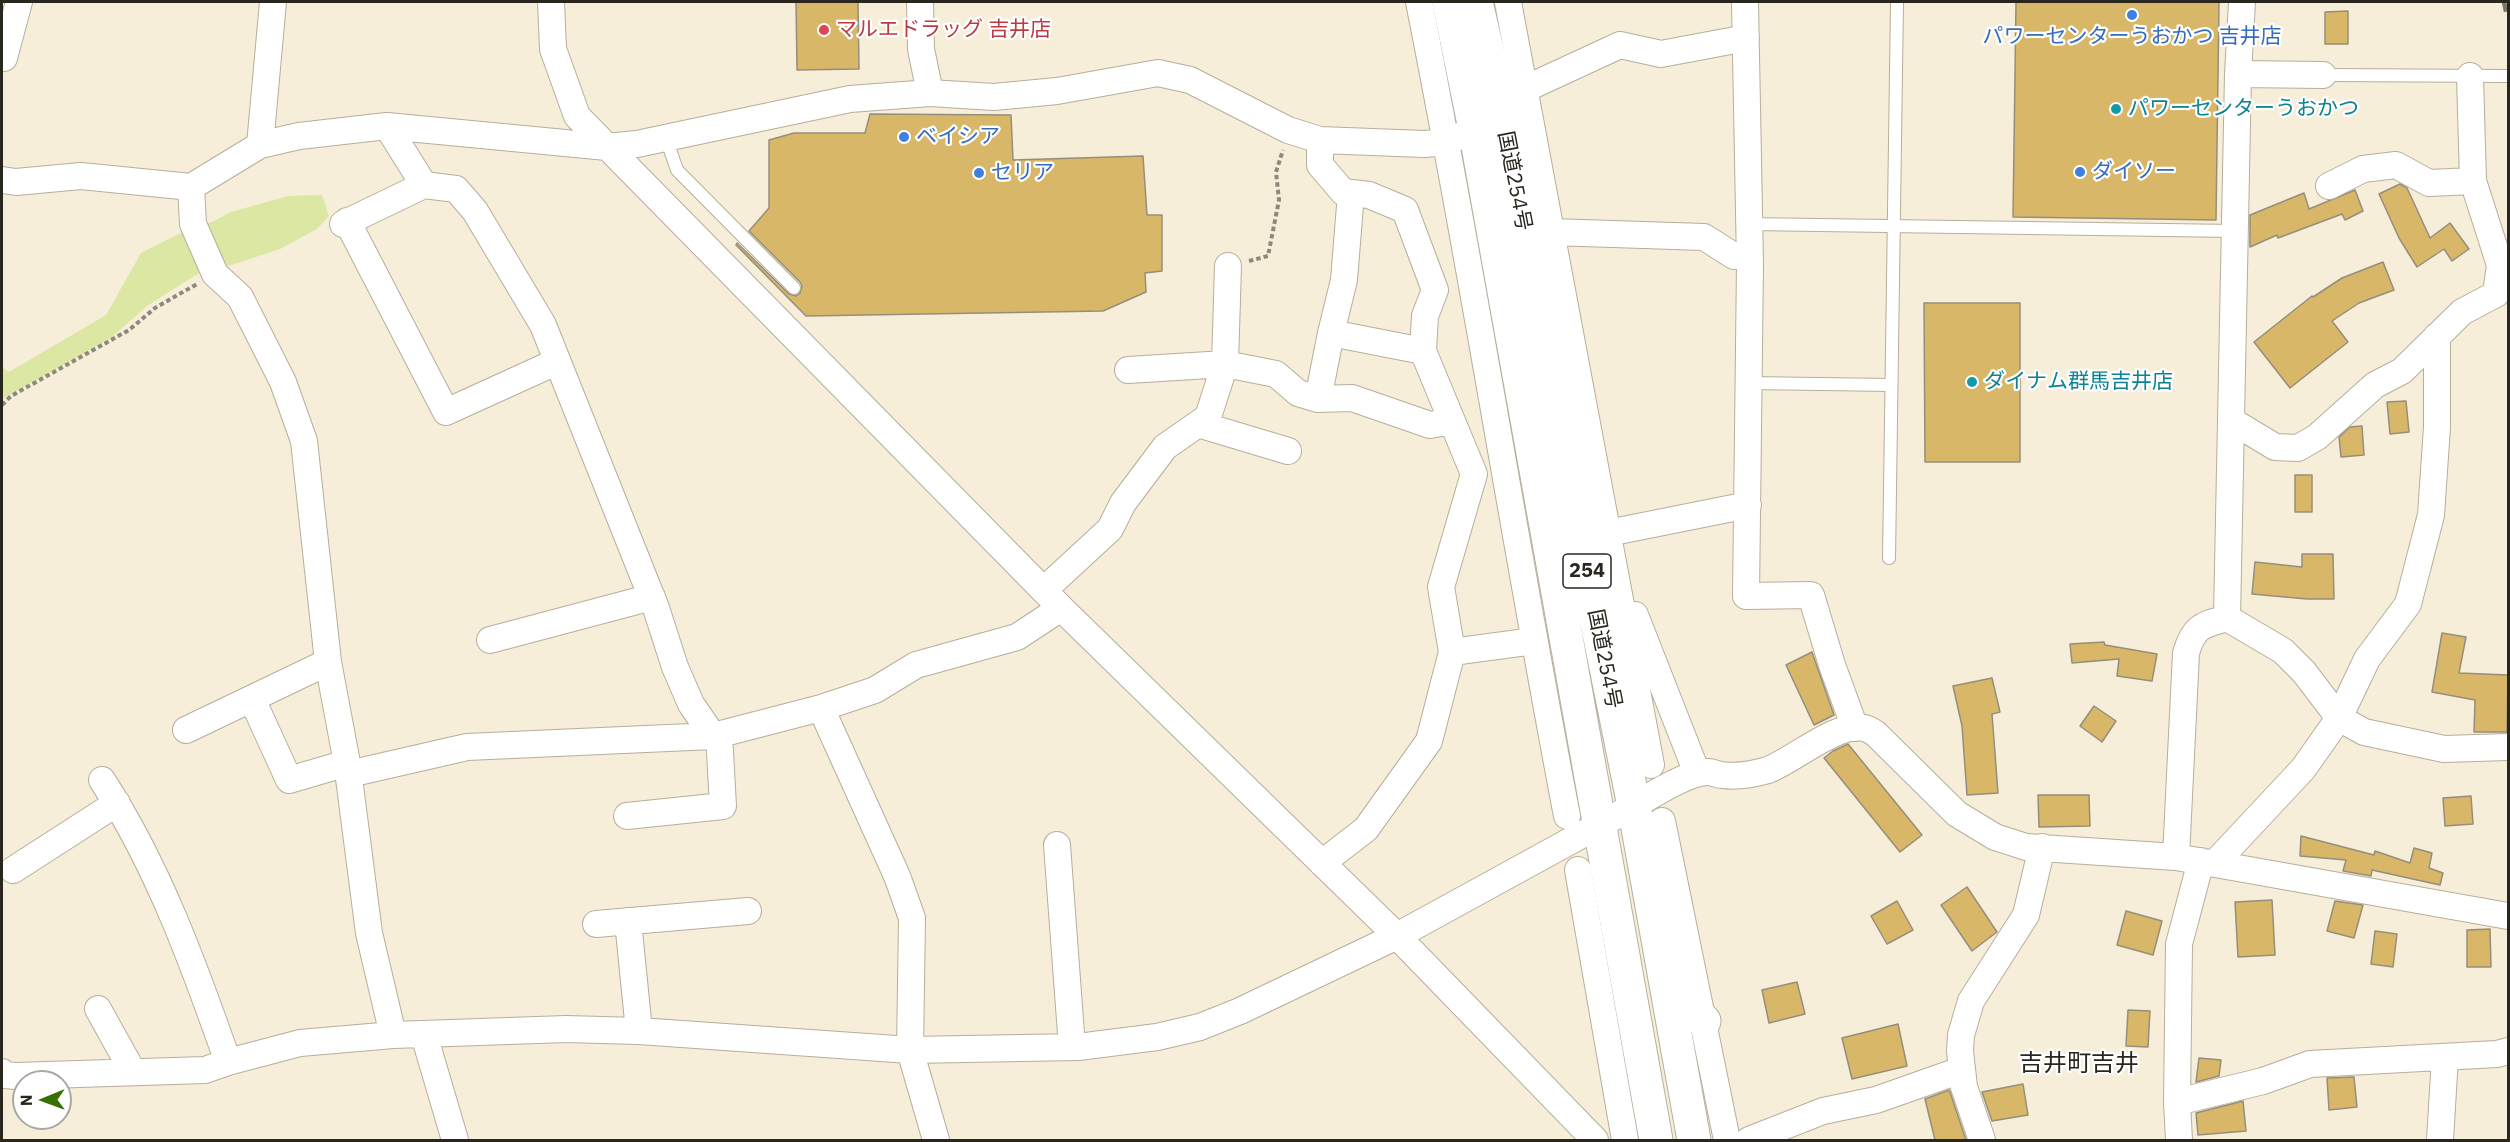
<!DOCTYPE html>
<meta charset="utf-8">
<style>
body{margin:0}
#map{position:relative;width:2510px;height:1142px;overflow:hidden;background:#f7eed9;font-family:"IBM Plex Sans",sans-serif}
canvas{display:block}
.frame{position:absolute;inset:0;border:3px solid #29261e;pointer-events:none}
.north{position:absolute;left:12px;top:1070px;width:60px;height:60px;box-sizing:border-box;background:#fff;border:2px solid #a9a8a5;border-radius:50%;rotate:269deg;font-size:16px;font-weight:700;line-height:24px;text-align:center;color:#29261e}
.north::after{content:'';display:block;margin:auto;width:21px;height:27px;background:#377000;clip-path:polygon(50% 0,100% 100%,50% 72%,0 100%)}
</style>
<div id="map">
<canvas width="2510" height="1142"></canvas>
<div class="frame"></div>
<div class="north">N</div>
</div>
<script>
const g = document.querySelector('canvas').getContext('2d');
g.lineJoin = 'round';
function fill(path, color) {
  g.fillStyle = color;
  g.fill(path, 'evenodd');
}
function stroke(path, color, width, dash) {
  g.strokeStyle = color;
  g.lineWidth = width;
  g.lineCap = dash ? 'butt' : 'round';
  g.setLineDash(dash || []);
  g.stroke(path);
}
function drawText(font, color, halo, rows, align = 'center') {
  g.font = font + ' "IBM Plex Sans","Noto Sans JP",sans-serif';
  g.lineWidth = 4.5;
  g.setLineDash([]);
  g.textBaseline = 'middle';
  g.strokeStyle = halo;
  g.fillStyle = color;
  for (const [text, x, y, turn = 0] of rows) {
    g.save();
    g.translate(x, y);
    g.rotate((+turn || 0) * Math.PI / 180);
    g.textAlign = isNaN(turn) ? turn : align;
    if (halo) g.strokeText(text, 0, 0);
    g.fillText(text, 0, 0);
    g.restore();
  }
}
const green = new Path2D(`
 M322,195l7,21 -12,13 -37,20 -48,16 -30,6 -55,35 -36,32 -109,61v-32l7,5 97,-57 35,-62 42,-21 29,-10 19,-10 57,-16z`);
const building = new Path2D(`
 M796,2h62l1,67 -62,1z
 M2016,2h203l-3,218 -203,-3z
 M2348,11v33h-23v-32z
 M870,114l141,1 2,45 130,-4 4,59h15v56l-17,2 1,19 -43,19 -297,5 -70,-71 1,-2 52,51 7,2 4,-3 2,-7 -2,-4 -51,-51 20,-23v-68l25,-7h71z
 M2400,184l7,4 23,50 20,-15 19,26 -17,12 -8,-12 -27,18 -18,-29 -20,-44z
 M2355,190l8,21 -18,9 -3,-6 -64,24 -1,-3 -27,12v-32l54,-22 5,16z
 M2383,262l11,28 -35,13 -27,18 16,21 -58,46 -36,-46 58,-46 1,1 29,-19z
 M1924,303h96v159h-95z
 M2406,401l3,31 -19,2 -3,-32z
 M2362,426l2,29 -23,2 -2,-20 11,-10z
 M2295,475h17v37h-17z
 M2302,554h31l1,45h-27l-55,-5 3,-32 47,5z
 M2442,633l24,4 -7,36 49,2 -1,57h-33l1,-32 -43,-8z
 M2104,642l1,3 52,9 -5,27 -35,-5 2,-17 -47,4 -2,-19z
 M1812,652l22,63 -20,10 -28,-60z
 M1992,678l8,34 -8,2 6,79 -31,2 -5,-69 -9,-40z
 M2094,706l22,15 -14,21 -22,-16z
 M1848,744l74,91 -22,17 -76,-94 9,-7z
 M2038,795h51l1,31 -51,1z
 M2471,796l2,28 -28,2 -2,-28z
 M2301,836l73,19 1,-4 35,12 4,-15 18,5 -3,15 14,5 -3,12 -68,-15 -1,6 -28,-5 3,-11 -46,-4z
 M1967,887l30,45 -25,19 -31,-46z
 M2272,900l3,55 -37,2 -3,-55z
 M1897,901l16,29 -26,14 -16,-28z
 M2335,901l28,4 -9,33 -27,-7z
 M2126,911l36,10 -9,34 -36,-10z
 M2490,929l1,38h-24v-37z
 M2375,931l22,3 -4,33 -22,-3z
 M1797,982l8,32 -36,9 -7,-33z
 M2128,1010l22,1 -2,36 -22,-1z
 M1898,1024l9,42 -55,13 -10,-41z
 M2199,1058l22,2 -2,16 -23,6z
 M2354,1077l3,30 -28,3 -2,-32z
 M2023,1084l5,31 -36,6 -10,-29z
 M1949,1090l1,2 16,48h-31l-10,-41z
 M2243,1101l3,30 -48,4 -2,-22z`);
const path = new Path2D(`
 M1249,261l19,-5 11,-56 -3,-28 7,-22
 M2,405l9,-9 118,-66 26,-22 42,-24`);
const lane = new Path2D(`
 M2323,75l185,1
 M666,138l11,32 117,118
 M1749,224l486,7
 M1749,383l142,2
 M1889,558l8,-556`);
const street = new Path2D(`
 M551,2l2,47 24,67 484,492 336,328 198,204
 M920,2l1,47 9,44
 M1419,2c54,270 96,543 148,814
 M1508,2l143,763
 M1745,2l5,262 -4,332 65,-1 21,70 23,63
 M2242,2l-4,72 -11,544 56,33 21,21 35,46 25,14 80,17 64,-2
 M2,57l2,1 15,-56
 M2238,74l85,1
 M1525,89l95,-44 41,9 85,-16
 M387,126l37,59
 M1320,140v25l23,27 26,3 36,15 30,80 -10,26 -2,35 51,123 -33,113 11,65 -23,89 -63,88 -44,34
 M260,145l13,-143
 M2,180l14,2 65,-6 110,11 69,-42 39,-9 88,-10 220,21 30,-3 213,-45 80,-6 64,4 63,-6 101,-18 32,7 98,50 32,10 104,4 23,-2 28,-13
 M2329,186l34,-17 33,-4 33,18 44,-2
 M191,187l2,37 22,50 25,23 43,85 21,59 24,221 19,101 22,170 24,102
 M347,221l99,191 110,-50
 M343,224l81,-39 32,4 19,22 68,114 113,283 19,59 16,37 22,32
 M1552,232l152,5 30,19h16
 M1331,333l92,18
 M1128,370l97,-6 51,10 22,19 20,6 34,-1 78,27 22,-4
 M1318,399l13,-66 13,-53 7,-87
 M2232,421l43,26 23,1 19,-11 58,-52 27,-14 60,-59 34,-18 4,-29 -27,-84 -3,-105
 M1198,424l90,27
 M1608,533l140,-28
 M1044,590l66,-61 13,-26 42,-56 43,-30 17,-53 3,-98
 M1628,617l7,-2 62,158
 M490,640l162,-43
 M1452,652l82,-11
 M252,699l37,81 58,-17
 M821,708l76,168 15,42 -2,132 26,90
 M186,730l142,-68
 M349,774l118,-27 246,-11 108,-28 54,-18 41,-25 101,-28 44,-29
 M102,780c56,86 92,185 126,282
 M627,816l96,-10 -4,-72
 M1662,821l65,319
 M1057,845l15,202
 M2176,857l10,-204c8,-27 16,-28 41,-35
 M2215,863l88,-94 36,-51 28,-59 41,-55 23,-89 6,-88v-91
 M13,870l104,-67
 M1578,870l47,270
 M628,921l11,110
 M596,924l152,-13
 M98,1009l35,63
 M424,1035l31,105
 M2,1072l2,3 12,1 189,-6 23,-8 72,-19 93,-8 173,-6 73,2 271,19 168,-3 79,-10 43,-10 40,-16 157,-75 237,-130c16,-10 56,-35 75,-34 4,0 8,3 13,3 14,2 32,-1 46,-5 26,-10 69,-48 96,-42 5,1 9,4 12,6l81,80 38,23 31,10 150,10 332,59
 M2177,1102l86,-21 47,-17 187,-10 11,-3
 M1749,1140l74,-29 53,-11 85,-30
 M1982,1140l-18,-53 -4,-36 1,-16 10,-34 55,-86 16,-68
 M2179,1140l-2,-38 2,-158 22,-83
 M2440,1140l5,-83`);
const highway = new Path2D(`
 M1449,2l26,127 181,1011
 M1476,2l24,104 89,477 45,223 60,334
 M1666,985l38,36`);
const rail = new Path2D(`
 M2504,2l4,19`);
const markers = [
 [2132,15,6,"#3f7fe0"],
 [824,30,6,"#e0444e"],
 [2116,109,6,"#0f9aa8"],
 [904,137,6,"#3f7fe0"],
 [2080,172,6,"#3f7fe0"],
 [979,173,6,"#3f7fe0"],
 [1972,382,6,"#0f9aa8"]
];
const shields = [
 [1587,571,48]
];
const shieldNames = [
 ["254",1587,571]
];
const healthNames = [
 ["マルエドラッグ 吉井店",836,30]
];
const shopNames = [
 ["パワーセンターうおかつ 吉井店",2132,37,"center"],
 ["ベイシア",916,137],
 ["ダイソー",2092,172],
 ["セリア",991,173]
];
const cultureNames = [
 ["パワーセンターうおかつ",2128,109],
 ["ダイナム群馬吉井店",1984,382]
];
const streetNames = [
 ["国道254号",1514,181,79],
 ["国道254号",1604,659,79]
];
const quarterNames = [
 ["吉井町吉井",2079,1064]
];
fill(green, '#dbe7a2');
fill(building, '#d8b768');
stroke(building, '#968e7c', 1.5);
stroke(lane, '#b7ae9b', 14);
stroke(street, '#b7ae9b', 28);
stroke(highway, '#b7ae9b', 35);
stroke(path, '#8f897b', 4, [4.5, 3]);
stroke(lane, '#fff', 12);
stroke(street, '#fff', 26);
stroke(highway, '#fff', 33);
stroke(rail, '#7a7568', 4.5, [10, 10]);
for (const [x, y, r, color] of markers) {
  const dot = new Path2D();
  dot.arc(x, y, r, 0, 2 * Math.PI);
  g.fillStyle = color;
  g.fill(dot);
  stroke(dot, '#fff', 2);
}
for (const [x, y, w] of shields) {
  const box = new Path2D();
  box.roundRect(x - w / 2, y - 17, w, 34, 4.5);
  g.fillStyle = '#fff';
  g.fill(box);
  stroke(box, '#29261e', 1.5);
}
drawText('bold 20px', '#29261e', null, shieldNames);
drawText('21px', '#be3a42', '#fff', healthNames, 'left');
drawText('21px', '#366cbe', '#fff', shopNames, 'left');
drawText('21px', '#0d838f', '#fff', cultureNames, 'left');
drawText('21px', '#29261e', '#fff', streetNames);
drawText('24px', '#29261e', '#fff', quarterNames);
</script>
